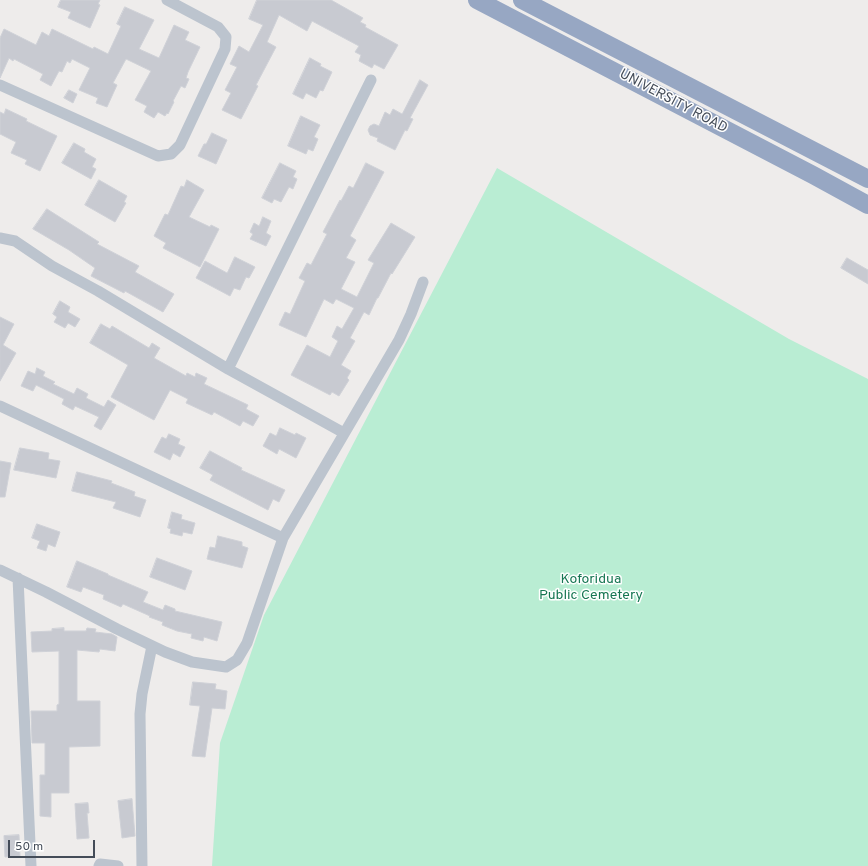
<!DOCTYPE html>
<style>
body{margin:0}
#map{position:relative;width:868px;height:866px;overflow:hidden;background:#eeeceb;font-family:Overpass,sans-serif}
canvas{display:block}
.scale{position:absolute;left:8px;top:840px;width:87px;height:18px;box-sizing:border-box;border:2px solid #444c58;border-top:0;padding-left:5px;font-size:12px;line-height:14px;white-space:nowrap;color:#444c58;-webkit-text-stroke:3px #fff;paint-order:stroke}
</style>
<div id="map">
<canvas width="868" height="866"></canvas>
<div class="scale">50 m</div>
</div>
<script>
const g = document.querySelector('canvas').getContext('2d');
g.lineJoin = 'round';
function fill(path, color) {
  g.fillStyle = color;
  g.fill(path, 'evenodd');
}
function stroke(path, color, width, dash) {
  g.strokeStyle = color;
  g.lineWidth = width;
  g.lineCap = dash ? 'butt' : 'round';
  g.setLineDash(dash || []);
  g.stroke(path);
}
function drawText(font, color, halo, rows, align = 'center') {
  g.font = font + ' Overpass,sans-serif';
  g.lineWidth = 3;
  g.setLineDash([]);
  g.textBaseline = 'middle';
  g.strokeStyle = halo;
  g.fillStyle = color;
  for (const [text, x, y, turn = 0] of rows) {
    g.save();
    g.translate(x, y);
    g.rotate((+turn || 0) * Math.PI / 180);
    g.textAlign = isNaN(turn) ? turn : align;
    if (halo) g.strokeText(text, 0, 0);
    g.fillText(text, 0, 0);
    g.restore();
  }
}
const green = new Path2D(`
 M497,168l292,171 79,40v487h-656l8,-123 44,-128z`);
const building = new Path2D(`
 M61,0h39l-2,4 2,1 -10,23 -22,-10 3,-6 -13,-5z
 M257,0h74l32,18 -3,4 6,3 -1,2 33,18 -14,24 -10,-5 -2,4 -13,-7 2,-6 -6,-3 4,-6 -47,-25 -5,10 -28,-16 -12,27 9,5 -20,38 2,1 -17,33 -19,-9 9,-17 -6,-3 12,-23 -7,-3 9,-18 10,6 14,-27 -14,-6z
 M125,7l29,13 -15,29 20,9 15,-33 15,7 -4,8 15,7 -12,25 -2,6 3,1 -4,9 -4,-2 -8,15 1,1 -6,12 -1,-1 -2,3 -7,-4 -4,6 -10,-6 3,-6 -12,-6 16,-29 -25,-12 -13,24 4,2 -10,22 -11,-4 2,-5 -19,-8 11,-22 -18,-9 -2,4 -3,-2 -5,11 -3,-1 -8,15 -11,-6 3,-6 -29,-15 -1,2 -4,-3 -9,20v-40l4,-9 32,16 6,-13 7,4 3,-7 41,20 1,-2 14,7 13,-28 -4,-2z
 M310,58l11,6 -1,2 12,6 -9,19 -3,-1 -4,8 -10,-5 -3,6 -10,-5z
 M420,80l8,5 -18,33 3,1 -6,12 -2,-1 -10,20 -18,-9 1,-3 -8,-3 -2,-5 2,-4 4,-2 5,2 6,-14 5,3 3,-6 9,5z
 M69,90l8,4 -4,9 -9,-5z
 M6,109l21,10 -1,2 31,15 -17,35 -15,-7 2,-4 -16,-7 5,-11 -16,-8v-22l4,2z
 M301,116l19,9 -6,12 4,2 -5,12 -5,-2 -2,5 -18,-8z
 M212,133l15,7 -11,24 -18,-8 6,-12h2z
 M74,143l11,6 -1,3 12,7 -4,8 4,2 -5,10 -29,-16z
 M280,163l16,8 -3,6 4,2 -4,10 -4,-2 -8,15 -7,-3 -2,4 -10,-5z
 M366,163l18,9 -34,64 6,4 -10,18 9,4 -14,27 16,8 17,-34 -6,-3 23,-37 24,14 -23,37 -1,-1 -13,25h-1l-8,17 -5,-3 -14,26 5,3 -14,24 10,6 -4,7 2,2 -10,16 -7,-4 -2,3 -39,-20 16,-30 23,12 8,-16 -6,-4 5,-11 5,3 12,-21 -18,-9 -3,5 -9,-5 -18,38 -27,-12 6,-13 5,2 15,-33 -6,-3 8,-15 4,2 16,-31 -4,-2 17,-32 1,1 8,-15 4,2z
 M99,180l28,16 -3,6 2,1 -11,19 -30,-17z
 M187,180l17,10 -15,27 21,10 1,-2 8,4 -19,38 -37,-19 3,-5 -12,-7 11,-22 3,1 13,-29 3,1z
 M47,209l52,33 -2,2 42,22 -4,6 39,22 -11,18 -38,-21 -1,2 -33,-17 4,-8 -26,-18 -36,-21z
 M263,217l8,4 -5,12 5,3 -5,10 -16,-7 3,-5 -3,-2 4,-9 5,3z
 M235,257l20,10 -6,11 -3,-1 -6,13 -6,-2 -4,8 -34,-18 9,-17 22,12z
 M847,258l21,12v14l-27,-16z
 M60,301l10,6 -2,5 12,7 -5,8 -7,-4 -3,5 -11,-6 3,-5 -4,-3z
 M0,317l14,7 -11,21 13,8 -16,28z
 M101,324l9,5 2,-3 37,22 3,-5 8,5 -6,10 32,18 1,-3 8,4 1,-4 11,5 -3,6 44,21 -2,4 13,7 -6,10 -10,-5 -3,5 -26,-14 -2,3 -26,-12 2,-4 -18,-9 -16,30 -43,-23 17,-32 -38,-22z
 M37,368l8,4 -2,4 12,6 -2,2 21,10 3,-6 11,6 -2,4 18,9 4,-7 8,5 -15,25 -7,-4 5,-9 -24,-11 -2,4 -11,-6 2,-5 -28,-14 -3,6 -12,-5 7,-15 7,3z
 M280,428l15,7 1,-2 10,5 -10,20 -17,-9 -2,5 -14,-8 7,-13 6,3z
 M169,434l11,5 -2,5 7,3 -5,10 -7,-4 -3,7 -16,-8 8,-15 4,2z
 M20,448l29,5 -1,6 12,2 -4,17 -42,-8z
 M210,451l32,17 -1,2 44,20 -6,12 -6,-3 -5,11 -58,-30 3,-5 -13,-7z
 M0,461l11,2 -6,34h-5z
 M77,472l35,9 -1,2 24,9 -1,4 12,4 -6,17 -27,-9 3,-6 -44,-11z
 M172,512l10,3 -1,4 14,4 -3,11 -9,-2 -1,4 -12,-3 1,-4 -3,-1z
 M37,524l23,8 -5,15 -7,-3 -2,7 -9,-3 3,-7 -8,-3z
 M218,536l24,6v4l6,2 -6,20 -35,-9 3,-12 5,1z
 M157,558l35,13 -7,19 -35,-13z
 M77,561l31,13v1l40,17 -5,10 20,8 2,-5 10,4v2l47,11 -5,19 -13,-4 -1,4 -12,-3 1,-4 -15,-3 -15,-6 1,-3 -14,-5 1,-1 -27,-12 -2,3 -18,-8 1,-4 -21,-8 -2,5 -14,-5z
 M64,628v3h22l1,-3 9,1 -1,3 17,2 5,3 -2,14 -15,-2 -1,3 -22,-2v51h23v45l-31,1v46h-18v24l-11,-1v-41h5v-32h-13l-1,-32h26v-6l2,-1v-53l-27,1 -1,-20 21,-1v-2z
 M193,682l23,2 -1,5 12,2 -2,18 -13,-1 -7,49 -13,-1 8,-50 -10,-1z
 M132,799l3,37 -13,2 -4,-37z
 M88,803l1,10h-2l2,25 -12,1 -2,-35z
 M19,835l1,21 -15,1 -1,-21z`);
const minor = new Path2D(`
 M0,85l158,71 13,-2 9,-9 45,-96 1,-12 -8,-10 -51,-27
 M0,238l15,3 37,25 46,25 130,78 116,64
 M228,369l143,-289
 M0,406l283,132
 M0,570l46,22 71,37 48,23 27,10 34,5 11,-7 10,-17 36,-105 116,-198 12,-26 12,-32
 M18,578l13,288
 M99,866l1,-2 18,2
 M142,866l-2,-152 2,-20 10,-48`);
const trunk = new Path2D(`
 M477,0l336,175 55,30
 M522,0l346,179`);
const streetNames = [
 ["UNIVERSITY ROAD",673,102,28]
];
const parkNames = [
 ["Koforidua",591,580],
 ["Public Cemetery",591,596]
];
fill(green, '#b9edd3');
fill(building, '#c8cad1');
stroke(building, '#cfd1d7', 1);
stroke(minor, '#bcc4ce', 11);
stroke(trunk, '#97a7c3', 18);
drawText('14px', '#444c58', '#fff', streetNames);
drawText('14px', '#177753', '#fff', parkNames);
</script>
